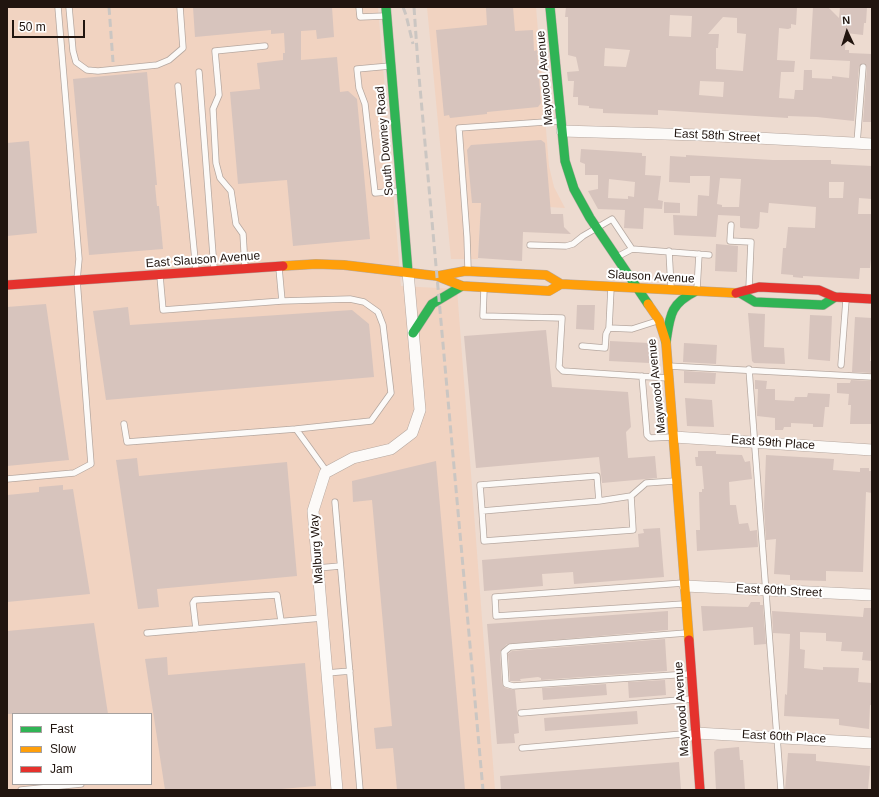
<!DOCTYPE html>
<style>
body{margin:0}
#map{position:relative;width:879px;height:797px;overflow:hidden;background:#eddbd0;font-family:Helvetica,sans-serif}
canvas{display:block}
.frame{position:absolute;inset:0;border:8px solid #21150f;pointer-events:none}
.legend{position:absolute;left:12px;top:713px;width:140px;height:72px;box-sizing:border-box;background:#fff;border:1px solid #a6a19f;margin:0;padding:5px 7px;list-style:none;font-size:12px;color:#21150f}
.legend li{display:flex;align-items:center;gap:8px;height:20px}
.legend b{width:20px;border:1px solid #a6a19f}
.north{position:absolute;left:827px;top:12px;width:40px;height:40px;-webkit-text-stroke:3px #fff;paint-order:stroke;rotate:356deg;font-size:11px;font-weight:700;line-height:16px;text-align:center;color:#21150f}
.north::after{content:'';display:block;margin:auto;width:14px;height:18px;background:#21150f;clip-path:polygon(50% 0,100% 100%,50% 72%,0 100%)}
.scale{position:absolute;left:12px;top:20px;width:73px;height:18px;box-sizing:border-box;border:2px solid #21150f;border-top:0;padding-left:5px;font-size:12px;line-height:14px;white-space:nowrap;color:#21150f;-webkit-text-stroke:3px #fff;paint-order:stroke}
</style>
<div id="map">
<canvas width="879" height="797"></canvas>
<div class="frame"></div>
<ul class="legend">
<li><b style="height:5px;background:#30b455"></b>Fast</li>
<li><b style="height:5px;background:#ff9f0a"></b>Slow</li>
<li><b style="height:5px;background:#e5322d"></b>Jam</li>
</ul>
<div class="north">N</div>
<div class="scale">50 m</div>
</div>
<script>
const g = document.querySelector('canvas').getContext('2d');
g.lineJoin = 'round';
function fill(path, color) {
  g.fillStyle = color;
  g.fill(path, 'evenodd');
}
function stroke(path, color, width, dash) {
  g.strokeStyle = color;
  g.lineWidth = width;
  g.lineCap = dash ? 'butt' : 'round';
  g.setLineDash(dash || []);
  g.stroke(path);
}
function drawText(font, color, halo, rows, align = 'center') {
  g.font = font + ' Helvetica,sans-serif';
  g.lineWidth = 4;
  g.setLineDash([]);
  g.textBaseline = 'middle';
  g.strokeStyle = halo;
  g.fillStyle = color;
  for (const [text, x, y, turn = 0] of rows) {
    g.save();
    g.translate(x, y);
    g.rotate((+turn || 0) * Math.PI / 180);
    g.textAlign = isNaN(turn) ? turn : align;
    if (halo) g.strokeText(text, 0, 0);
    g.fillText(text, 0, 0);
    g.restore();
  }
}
const built = new Path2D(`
 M7,7h371l23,279 56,3 38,501h-488zM13,714h138v70h-138z
 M427,7h109l13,159 5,21 11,21 -84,-5 -3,56h-27z`);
const building = new Path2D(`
 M193,7h139l2,30 -17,2 -1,-9 -15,1v29l36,-3 3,35 8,-1 9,8 13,140 -77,7 -6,-66 -49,4 -8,-92 30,-3 -3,-26 26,-3v-7h2l-1,-20 -13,1v-4l-76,7z
 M513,7l2,24 18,-1 1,21 3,-1 4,53 -3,4 -51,5v2l-37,4 -1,-3 -5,1 -8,-86 51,-5 -1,-17z
 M566,7h231l-1,18 -5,-1v4l-3,1 -9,-1 -2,32 18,1 -1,11h-13l-2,26 15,1 1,-9h8l1,-20h8v8l20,1v-3l17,2 1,-17 -40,-2 3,-52h15l11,11 1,-11h27l-1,16h-2l-1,12 -17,-2 -1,17h4v3l23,1v68h-9l4,-55 -4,-4 -4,4 -5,54 -37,-4 -29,-1v2l-130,-8v5l-55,-2v-4l-14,-1v-2l-11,-1v-8h-5l1,-16h-6l-1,-9 12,-1 -3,-14 -8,-2v-38h-3zM670,15l22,1 -1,21 -22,-1zM723,17l14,1v15l9,1 -3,37 -27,-2v-21h2l1,-14h-11zM605,48l25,2 -4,17 -22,-1zM700,81l24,1 -1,15 -24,-2z
 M147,72l10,113h-2l2,21h2l4,43 -74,6 -16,-176z
 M541,140l4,3 6,71h12l1,13 7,7 -48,-2 -1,29 -44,-3 3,-55h-9l-5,-53 4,-5z
 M29,141l8,92 -30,3v-93z
 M581,149l61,4v3h4l-1,19 16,1 -3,24 5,1 -1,8 -18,-1 -1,21 -19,-1 1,-18 -27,-1 -10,-18 10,-2v-14h-13v-11l-5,-2zM609,179l26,3 -1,15 -6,-1v3l-20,-1z
 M686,155l87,5h58v4l41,2v33l-13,-1 -1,16h14v36l-2,18h-10l-1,11 -56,-3v2l-10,-1v-2l-12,-1 2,-26h3l2,-21 27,1 1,-21 -47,-4 -1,10 -8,-1 -1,15 -2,2 -16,-1 -1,-1v-11l-22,-1 -2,22 -42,-2 -1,-20 24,1 1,-21 11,1 1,-20h-20v7l-21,-1 1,-26 16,1zM720,178l21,1 -2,28h-17v-2l-5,-1zM829,182h15l-1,16h-14z
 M664,202l16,1v10h-16z
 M716,244l22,2 -1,26 -22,-1z
 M46,304l23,156 -62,6v-159z
 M577,305h18l-1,25 -18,-1z
 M128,307l2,18 222,-15 17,14 5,53 -268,23 -13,-89z
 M748,313l17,1 -1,33 20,1 1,16 -31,-1 -2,-2z
 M810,315l22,1 -2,45 -22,-2z
 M855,317l17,1 -2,43h2v12l-20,-1z
 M546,330l6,57 76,5 3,35 -5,5 2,26 27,-2 2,22 -55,5 -3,-26 -123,11 -12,-132z
 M610,341l39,2v20l-40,-2z
 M684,343l33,2 -1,19 -33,-2z
 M684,371l32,2 -1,11 -31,-1z
 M755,380l12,1 -1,8h9v11l19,1 1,-4h12l1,-4 22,1 -1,13h-4l-2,20h-10v-3l-22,-1v4h-7l-1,3h-8v-12l-18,-2 1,-27h-3z
 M851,380l21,1v43h-22l1,-19h-3l1,-11 -12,-1v-10h13z
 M685,398l27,2 2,27 -27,-1z
 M698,451h18v3l26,1 3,7 5,-1 2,18 -23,3 1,23h6l3,19 9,-1 2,8 7,-1 1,17 -61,4 -1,-21h4l-1,-38h3v-3h2l-2,-23h-6l-1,-9h3z
 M766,455l68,4 -1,11 27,2v-4h9v3h3v22l-6,-1 -3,80 -37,-1v10l-36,-1v-5l-16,-1 2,-35 -10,1 -2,-32z
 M137,458l2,18 148,-14 10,114 -140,13 2,18 -21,2 -22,-149z
 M436,461l29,329h-68l-4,-42 -17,1 -2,-21 18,-2 -20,-226 -19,2 -1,-21z
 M63,485v5l10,-1 17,105 -83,8v-107l32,-3v-5z
 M660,528l4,49 -90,7 -1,-12 -31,2 1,12 -59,5 -2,-31 157,-13 -1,-13 6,-1 -1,-4z
 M751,602h9v3h3l3,39 -12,1 -1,-18 -50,4 -2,-25 47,1z
 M864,608h8v53l-10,-1 1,-8 -22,-1 1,-9 -16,-1v-8l-26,-1v17l5,1 -1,18 19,2v-3l36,1 -1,14 14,1v22h-2l-1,24 -30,-4v-6l-55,-3 1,-22 2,1 3,-61 -17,-1 -1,-22 91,6z
 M668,611v19l-161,14 -7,8 2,32 3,4 10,2 4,43 -5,1 1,9 -18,1 -10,-120z
 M94,623l14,91h-101v-83z
 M665,639l2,32 -126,9v-2l-3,-1 -18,2 1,2h-11l-2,-27 4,-3z
 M167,657l1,18 137,-12 11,123 -46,4h-105l-20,-131z
 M665,680l1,15 -37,3 -1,-16z
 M606,684l1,11 -64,5 -1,-12z
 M637,711l1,13 -93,7 -1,-13z
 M739,747l1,13h3l2,30h-29l-2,-38 3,-3z
 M788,753l28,1v7l54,5 -2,24h-83z
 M679,762l2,28h-180l-1,-14z`);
const lane = new Path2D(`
 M69,7l4,44 3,11 11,8 11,1 59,-6 12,-5 14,-12 -3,-41
 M359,7l1,10 25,-1
 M390,66l-33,3 2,19 6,16 10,89 24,-2
 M199,72l15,196
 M178,86l18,184
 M857,143l6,-76
 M731,225l-1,16 21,1 -2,46
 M530,245l36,1 7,-2 10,-8 29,-17 20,30
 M669,251l2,36
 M617,257l15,-8 77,6
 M245,267l-2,-33 -7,-10 -5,-33 -11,-13 -4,-15 -3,-54 6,-14 -4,-44 50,-5
 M279,268l3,33
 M468,269l-1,-32 -8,-109 100,-7
 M160,276l3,34 119,-9 68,-2 14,3 14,10 5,13 8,68 -20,28 -75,8 31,43
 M484,289l-1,27 79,2 -3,49 4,4 105,7
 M697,289l2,-35
 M609,328l23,1 25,-8
 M582,346l23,2 1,-14 3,-6 2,-40
 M841,365l5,-65
 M668,366l204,11
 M749,369l32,421
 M642,376l5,59 3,3 22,-1
 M124,424l3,18 169,-13
 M7,479l67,-6 17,-9 -14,-184 2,-21 -21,-252
 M599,501l-2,-25 -117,9 2,26 117,-10 32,-5 15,-13 29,-2
 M335,502l25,288
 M482,511l2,30 149,-11 -2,-34
 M318,568l22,-2
 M683,583l-188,14 1,19 188,-12
 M196,629l-3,-26 2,-3 82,-5 4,26
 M147,633l175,-15
 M686,633l-176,14 -6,5 2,32 7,2 176,-12
 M327,673l23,-2
 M521,713l170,-14
 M522,748l172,-15
 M21,790l60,-6`);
const street = new Path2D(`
 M562,131l137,4 173,9
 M674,437l198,13
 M685,586l187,9
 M696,733l176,10
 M337,790l-24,-279 12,-38 28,-15 38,-9 21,-16 8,-23 -12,-138`);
const fast = new Path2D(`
 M386,7l22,265
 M550,7l15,154 9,28 16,29 58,86
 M740,293l15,9 68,3 12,-8
 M413,333l19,-29 30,-18
 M666,342c4,-27 4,-38 30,-51`);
const slow = new Path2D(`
 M283,266l33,-2 28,1 93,11 25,10 87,5 12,-7
 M438,276l27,-5 81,4 15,9 175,9
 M648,304l11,16 7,22 23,298`);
const jam = new Path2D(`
 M7,285l276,-19
 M736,293l23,-6 60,3 16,7 37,2
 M689,640l11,150`);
const rail = new Path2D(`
 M109,7l4,55
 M403,7l3,8 7,29
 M414,7l4,58 65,725`);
const streetNames = [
 ["Maywood Avenue",545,78,-95],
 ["East 58th Street",717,136,3],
 ["South Downey Road",385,141,-95],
 ["East Slauson Avenue",203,260,-4],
 ["Slauson Avenue",651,277,3],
 ["Maywood Avenue",657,386,-96],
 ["East 59th Place",773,443,4],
 ["Malburg Way",317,549,-94],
 ["East 60th Street",779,591,3],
 ["Maywood Avenue",682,709,-94],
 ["East 60th Place",784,737,3]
];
fill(built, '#f1d3c1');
fill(building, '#d7c4bd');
stroke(lane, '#b6a8a0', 7);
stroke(street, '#b6a8a0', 12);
stroke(fast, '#b6a8a0', 10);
stroke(slow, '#b6a8a0', 10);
stroke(jam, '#b6a8a0', 10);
stroke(lane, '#fcfaf8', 5.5);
stroke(street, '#fcfaf8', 11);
stroke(fast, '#30b455', 9);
stroke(slow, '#ff9f0a', 9);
stroke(jam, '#e5322d', 9);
stroke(rail, '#cbc6c2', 3, [8, 4]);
drawText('12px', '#21150f', '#fff', streetNames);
</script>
